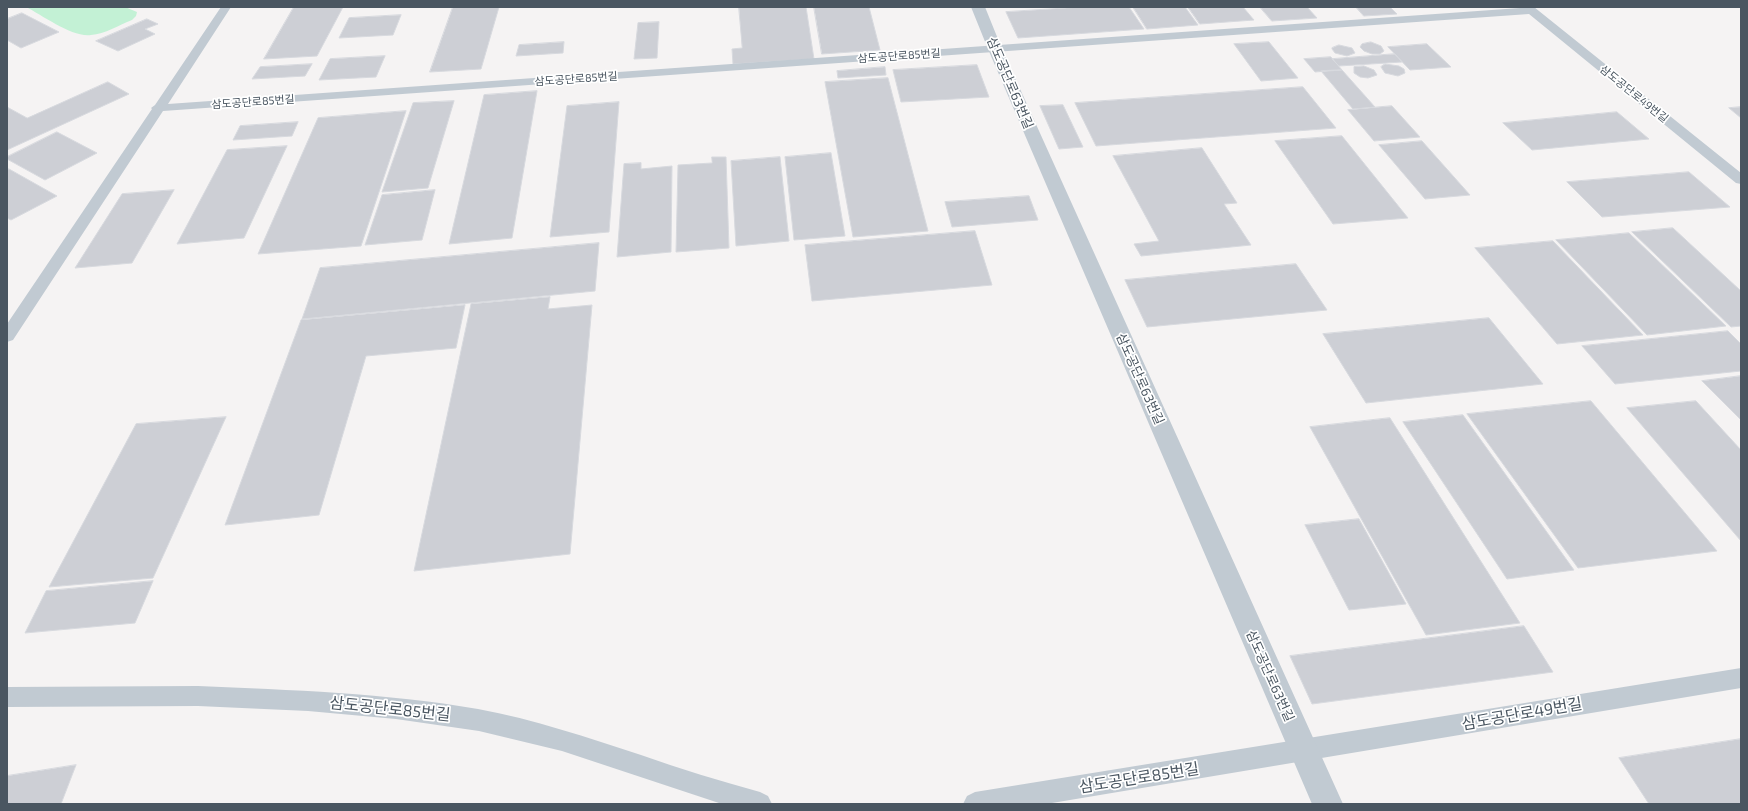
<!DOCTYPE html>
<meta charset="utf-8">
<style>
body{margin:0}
#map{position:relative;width:1748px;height:811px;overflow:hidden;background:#f5f3f3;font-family:"Exo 2",sans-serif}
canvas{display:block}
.frame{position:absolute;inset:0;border:8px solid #4a5661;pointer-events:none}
</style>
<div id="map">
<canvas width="1748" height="811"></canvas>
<div class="frame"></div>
</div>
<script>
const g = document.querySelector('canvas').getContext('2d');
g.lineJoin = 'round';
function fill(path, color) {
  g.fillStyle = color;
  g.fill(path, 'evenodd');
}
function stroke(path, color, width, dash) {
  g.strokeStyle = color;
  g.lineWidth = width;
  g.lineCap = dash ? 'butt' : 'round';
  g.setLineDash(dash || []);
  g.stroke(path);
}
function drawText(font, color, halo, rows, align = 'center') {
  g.font = font + ' "Exo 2","Noto Sans KR",sans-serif';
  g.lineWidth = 3.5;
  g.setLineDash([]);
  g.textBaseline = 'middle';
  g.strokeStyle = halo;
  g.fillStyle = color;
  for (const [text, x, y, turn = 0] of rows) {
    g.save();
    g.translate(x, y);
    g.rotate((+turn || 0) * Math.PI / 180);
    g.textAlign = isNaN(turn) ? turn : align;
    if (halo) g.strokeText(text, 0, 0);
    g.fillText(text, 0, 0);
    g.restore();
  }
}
const green = new Path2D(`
 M26,7h99l12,5 -1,4 -4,4c-13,5 -27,14 -41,15 -18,3 -49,-20 -65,-28z`);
const building = new Path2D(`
 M294,7h49l-26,49 -53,3z
 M453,7h46l-18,62 -51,3z
 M739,7h67l8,52 -81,5 -1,-15 10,-1z
 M814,7h55l11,43 -58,4z
 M1082,7h47l15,22 -126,9 -12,-26z
 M1133,7h52l13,18 -51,4z
 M1188,7h55l11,13 -54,4z
 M1260,7h47l10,11 -45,3z
 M1356,7h34l7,7 -33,2z
 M22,13l37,19 -38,16 -14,-8v-21z
 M401,15l-8,20 -54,3 10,-20z
 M147,19l11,5 -13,5 10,5 -37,17 -22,-10z
 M659,22l-2,36 -23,1 4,-36z
 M564,42l-1,11 -47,3 3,-11z
 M1269,42l29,36 -37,3 -27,-37z
 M1371,42l10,4 3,5 -4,3h-8l-8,-3 -4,-4 2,-3z
 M1427,44l24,23 -41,3 -22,-23z
 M1339,45l13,3 3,5 -8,3 -12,-3 -3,-4v-1z
 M1395,54l7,8 -63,4 -7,-7z
 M385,56l-9,21 -57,3 11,-21z
 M1331,57l11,13 -27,2 -11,-13z
 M312,64l-7,12 -53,3 8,-12z
 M1385,64l14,2 5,3 1,4 -7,3 -13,-3 -4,-6z
 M977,65l12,32 -88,5 -8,-32z
 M1364,66l10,4 3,5 -9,3 -8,-1 -6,-4v-6z
 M885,67l1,8 -48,3 -1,-7z
 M1342,70l33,37 -22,2 -32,-38z
 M888,78l40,153 -75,6 -28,-155z
 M108,82l21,12 -122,56v-43l20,11z
 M1303,87l33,41 -240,18 -21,-43z
 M537,91l-25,147 -63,6 35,-149z
 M454,101l-26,87 -46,4 31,-89z
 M619,102l-10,130 -59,5 17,-131z
 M1063,105l20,42 -24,2 -19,-43z
 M1392,106l28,31 -46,4 -26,-31z
 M1741,107v11l-12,-10z
 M406,111l-45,135 -103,8 60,-136z
 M1617,112l32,27 -117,11 -29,-27z
 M298,122l-6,14 -59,4 7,-14z
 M57,132l40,21 -52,27 -38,-21v-2z
 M1342,136l66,82 -75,6 -58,-83z
 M1422,141l48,54 -45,4 -46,-54z
 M287,146l-43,92 -67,6 50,-94z
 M1202,148l35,55 -13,1 27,41 -110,11 -7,-12 25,-3 -46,-85z
 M831,153l14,83 -51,4 -9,-83z
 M712,157h14l3,91 -53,4 2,-87 34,-2z
 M780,157l9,84 -53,5 -5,-85z
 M641,163v6l31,-3 -1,86 -54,5 7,-93z
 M9,169l48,27 -46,24 -4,-2v-48z
 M1689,172l41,35 -128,10 -35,-35z
 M174,190l-42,73 -57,5 47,-74z
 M435,190l-13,50 -57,5 17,-50z
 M1029,196l9,24 -86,7 -7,-25z
 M1673,228l68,63v35l-10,1 -99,-95z
 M975,231l17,54 -180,16 -7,-56z
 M1629,233l97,93 -79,9 -91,-95z
 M1553,241l90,94 -86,9 -82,-96z
 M599,243l-4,48 -293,28 18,-51z
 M1296,264l31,46 -180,17 -22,-47z
 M550,297l-2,12 44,-4 -22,249 -156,17 57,-267z
 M465,305l-9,43 -90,8 -47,159 -94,10 76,-205z
 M1489,318l54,66 -177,19 -43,-69z
 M1728,331l13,13v27l-126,13 -33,-38z
 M1741,376v44l-39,-39z
 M1591,401l126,150 -139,17 -111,-154z
 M1696,401l45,49v91l-114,-133z
 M1463,415l111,155 -67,9 -104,-157z
 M226,417l-73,161 -104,9 87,-163z
 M1390,418l130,205 -94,12 -116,-208z
 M1359,519l47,85 -57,6 -44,-85z
 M153,581l-18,42 -110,10 21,-42z
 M1524,626l29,46 -241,32 -22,-48z
 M1741,739v65h-92l-30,-46z
 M76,765l-15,39h-54v-28z`);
const service = new Path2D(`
 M221,7h10l-63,97 1366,-97 207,166v11l-5,-1 -207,-169 -1366,97 -150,229 -6,2v-18l145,-215 -1,-1 4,-3z
 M1741,668v20l-695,116h-83l4,-8 8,-4z
 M198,686c93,4 188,7 280,23 56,10 110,29 163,46 40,14 79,26 119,37l8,4 4,8h-50l-160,-53 -83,-20 -83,-12 -88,-8 -110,-5 -191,1v-20z`);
const minor = new Path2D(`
 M971,7h14l17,42 341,755h-31l-324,-755z`);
const farStreetnames = [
 ["삼도공단로85번길",899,56,-4],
 ["삼도공단로85번길",576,79,-4],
 ["삼도공단로49번길",1634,94,39],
 ["삼도공단로85번길",253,102,-4]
];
const streetNames = [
 ["삼도공단로63번길",1010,83,67],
 ["삼도공단로63번길",1140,379,66],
 ["삼도공단로63번길",1270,676,66]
];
const nearStreetnames = [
 ["삼도공단로85번길",390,709,6],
 ["삼도공단로49번길",1522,714,-10],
 ["삼도공단로85번길",1139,778,-9]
];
fill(green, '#c3f1d5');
fill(building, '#cdcfd5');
stroke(building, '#d7d9de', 1);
fill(service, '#c1cad2');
fill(minor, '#c1cad2');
drawText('11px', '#4a5661', '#fff', farStreetnames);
drawText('13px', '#4a5661', '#fff', streetNames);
drawText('16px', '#4a5661', '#fff', nearStreetnames);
</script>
